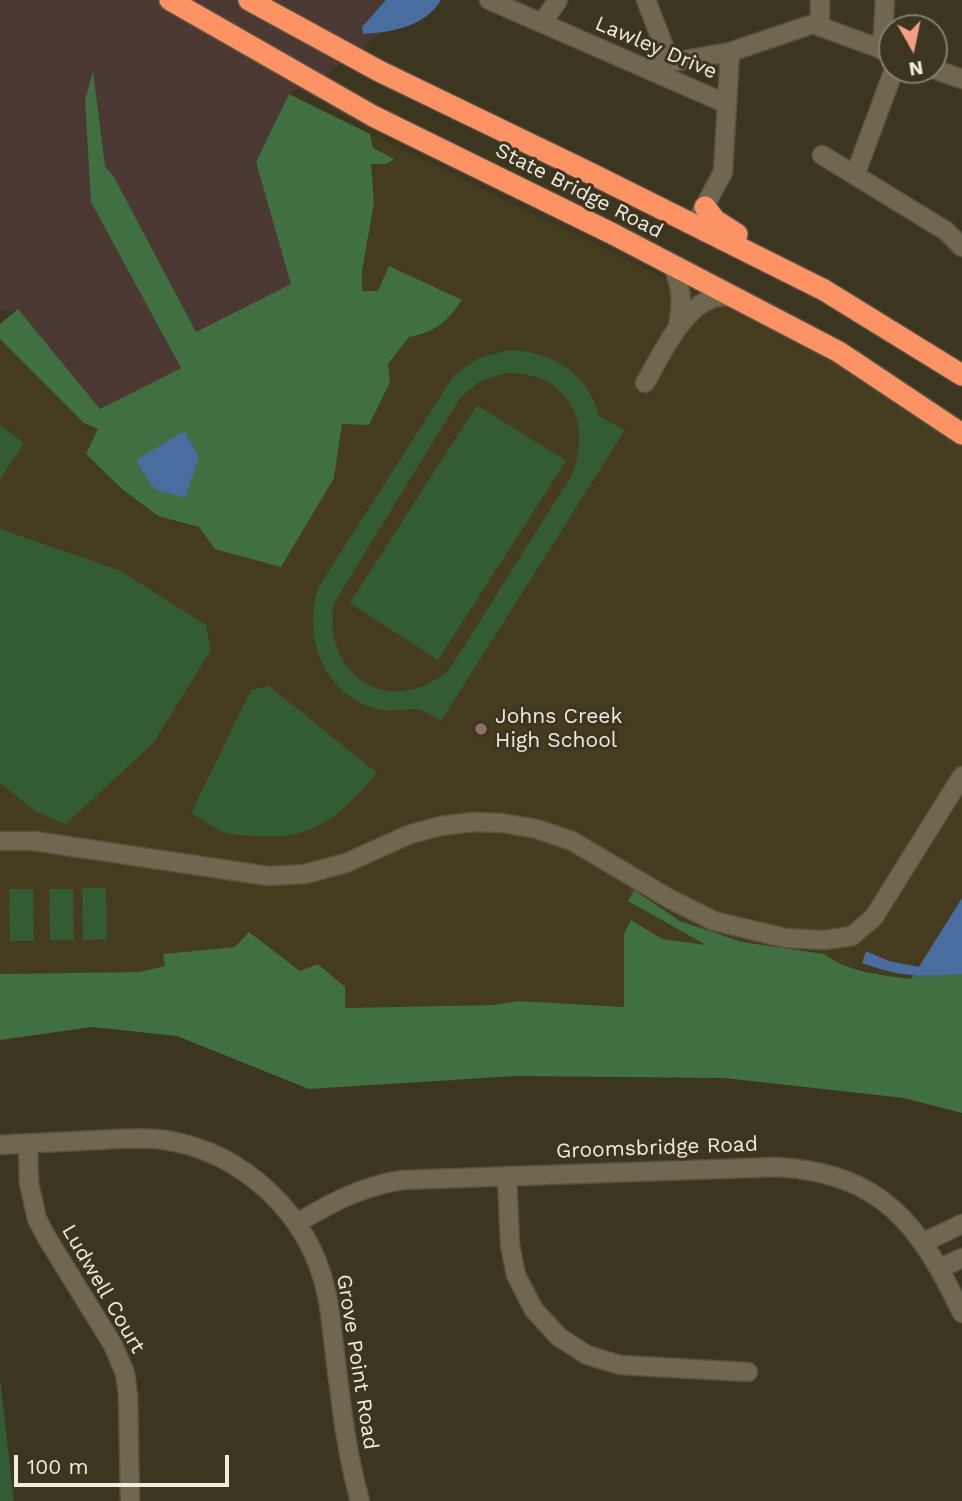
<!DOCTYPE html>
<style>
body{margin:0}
#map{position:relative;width:962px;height:1501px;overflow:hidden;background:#3c3520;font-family:"Work Sans",sans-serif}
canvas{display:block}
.north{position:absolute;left:878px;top:14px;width:70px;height:70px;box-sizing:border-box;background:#3c3520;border:2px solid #847e6c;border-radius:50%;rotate:171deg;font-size:19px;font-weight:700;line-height:28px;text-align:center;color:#f1ecdf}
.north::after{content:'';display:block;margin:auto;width:24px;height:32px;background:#f49e86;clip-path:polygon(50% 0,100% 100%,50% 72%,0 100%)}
.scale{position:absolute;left:14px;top:1455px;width:215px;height:32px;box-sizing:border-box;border:4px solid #f1ecdf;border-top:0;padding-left:9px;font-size:21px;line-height:24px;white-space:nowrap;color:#f1ecdf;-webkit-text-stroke:5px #3c3520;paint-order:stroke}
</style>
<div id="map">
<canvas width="962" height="1501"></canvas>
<div class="north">N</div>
<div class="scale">100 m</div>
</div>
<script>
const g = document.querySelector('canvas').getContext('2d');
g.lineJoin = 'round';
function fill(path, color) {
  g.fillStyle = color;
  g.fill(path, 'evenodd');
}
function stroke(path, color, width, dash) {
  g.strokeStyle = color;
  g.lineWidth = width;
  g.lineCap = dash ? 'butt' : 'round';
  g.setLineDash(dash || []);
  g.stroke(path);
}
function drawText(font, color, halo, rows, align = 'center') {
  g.font = font + ' "Work Sans",sans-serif';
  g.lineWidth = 6;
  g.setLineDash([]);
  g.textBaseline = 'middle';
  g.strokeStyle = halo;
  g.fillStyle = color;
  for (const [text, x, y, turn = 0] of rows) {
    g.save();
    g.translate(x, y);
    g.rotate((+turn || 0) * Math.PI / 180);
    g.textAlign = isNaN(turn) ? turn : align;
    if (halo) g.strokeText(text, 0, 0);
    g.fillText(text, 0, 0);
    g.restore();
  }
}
const commercial = new Path2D(`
 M0,0h425l-93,71 -43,23 -33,68 36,122 -96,48 -82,-155 -9,-11 -12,-93 -2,129 90,166 -81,41 -82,-99h-18z`);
const built = new Path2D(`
 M370,134l530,259 62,48v458l-50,80 -34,-5 -44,-12 -10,-8 -82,-12 -62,-21 -46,-30 -6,10 80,45 -84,-12v73l-106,-6 -24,4 -149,3v-21l-27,-23 -18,7 -50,-39 -15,15 -71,7 1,12 -26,6 -139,2v-635l84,84 15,6 -13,25 36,35 36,27 41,11 16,22 119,-71 8,-54 48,-42 -3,-18 22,-27 17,-3 -36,-67 -12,24h-16v-20l12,-68 -3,-40 15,1 -13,-16z`);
const green = new Path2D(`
 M509,350c43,1 79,23 90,66l26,14 -184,291c-7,-4 -16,-11 -24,-12 -15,0 -28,4 -43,-1 -52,-16 -71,-72 -56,-120l136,-213 25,-17zM506,373c62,-2 87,49 66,102l-123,195c-58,50 -128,6 -115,-67l126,-205 20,-17z
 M477,405l89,56 -128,199 -88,-57z
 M0,425l24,18 -24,36z
 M0,529l119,41 87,55 5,25 -57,92 -88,82 -31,-13 -35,-28z
 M269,686l108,87c-35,40 -62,68 -120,63 -8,-1 -19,0 -27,-2 -13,-3 -27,-14 -39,-21l60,-123z
 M82,888h24l1,51 -24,1z
 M9,889h24l1,52h-24z
 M49,889h24l1,51h-24z
 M0,1378l14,123h-14z`);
const forest = new Path2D(`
 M93,71l12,95 9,11 82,155 95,-48 -35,-122 33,-68 81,40 3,14 21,11 -8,5h-15l3,39 -12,68v20h16l11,-25 73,34c-14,21 -28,33 -53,37l-21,27 2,18 -21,43 -27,-1 -8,54 -53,89 -66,-18 -16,-22 -41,-11 -36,-27 -36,-35 12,-25 -14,-6 -84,-84v-15l18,-15 82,100 81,-41 -90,-166 -6,-102z
 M634,890l46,31 62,21 82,12c23,18 58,21 87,25l51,-80v214l-58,-15 -180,-20 -209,-2 -206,13 -132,-53 -85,-9 -92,13v-66l139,-2 26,-6 -2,-12 72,-7 14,-15 51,39 18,-7 27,23v21l149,-3 24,-4 106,6v-73l7,-14 31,19 44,6 -78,-44z`);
const water = new Path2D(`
 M386,0h55c-16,27 -49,32 -78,34l-1,-7z
 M184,431l15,26 -14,41 -31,-9 -18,-29z
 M962,898v76c-42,2 -60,4 -100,-11l4,-12 23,10 30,6z`);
const minor = new Path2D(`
 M489,0l238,104
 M646,0l24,62
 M542,23l16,-23
 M820,27v-27
 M882,50l3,-50
 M643,67l87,-15 83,-28 79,29
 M934,69l28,10
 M822,155l124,76 16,16
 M855,175l39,-105
 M699,217l24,-45 7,-120
 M671,264c12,22 11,39 7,63
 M645,383c15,-26 40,-81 73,-86 5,-1 11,0 16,0
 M0,841h34l234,35 37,-2 41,-11 62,-28 32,-9 33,-4 29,1 35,6 35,12 98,58 44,22 71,17 39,2 28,-4 22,-19 88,-141
 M28,1144l1,39 8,36 10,19 66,107 12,28 3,22 2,106
 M0,1145c32,-2 64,-3 96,-5 23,-1 46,-3 69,0 78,12 144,74 161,151 4,15 5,32 7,47 7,55 12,110 27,163
 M507,1176l3,69 6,30 18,35 25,27 28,18 33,10 128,7
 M297,1223c34,-20 65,-37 105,-43l375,-13c105,6 142,57 185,146
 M924,1242l38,-18
 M941,1268l21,-10`);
const highway = new Path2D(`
 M170,0l203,116 238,117 228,119 123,82
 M249,0l130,71 215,104 230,115 138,85
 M705,207l10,13 22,14`);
const markers = [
 [481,729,7,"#8d6e63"]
];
const streetNames = [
 ["Lawley Drive",656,48,23],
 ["State Bridge Road",579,191,27],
 ["Groomsbridge Road",657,1148,-2],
 ["Ludwell Court",103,1289,60],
 ["Grove Point Road",357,1362,81]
];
const poiNames = [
 ["Johns Creek",495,717],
 ["High School",495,741]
];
fill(commercial, '#4c3833');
fill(built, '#453b1f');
fill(green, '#335b34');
fill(forest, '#406f42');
fill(water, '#486d9e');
stroke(minor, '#595240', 21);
stroke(highway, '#595240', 24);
stroke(minor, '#6f6750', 18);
stroke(highway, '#fd9265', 21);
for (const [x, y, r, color] of markers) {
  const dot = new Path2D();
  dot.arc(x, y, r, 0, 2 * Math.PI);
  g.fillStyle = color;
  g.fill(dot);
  stroke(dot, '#3c3520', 2.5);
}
drawText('21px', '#f1ecdf', '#3c3520', streetNames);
drawText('21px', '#f1ecdf', '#3c3520', poiNames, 'left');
</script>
